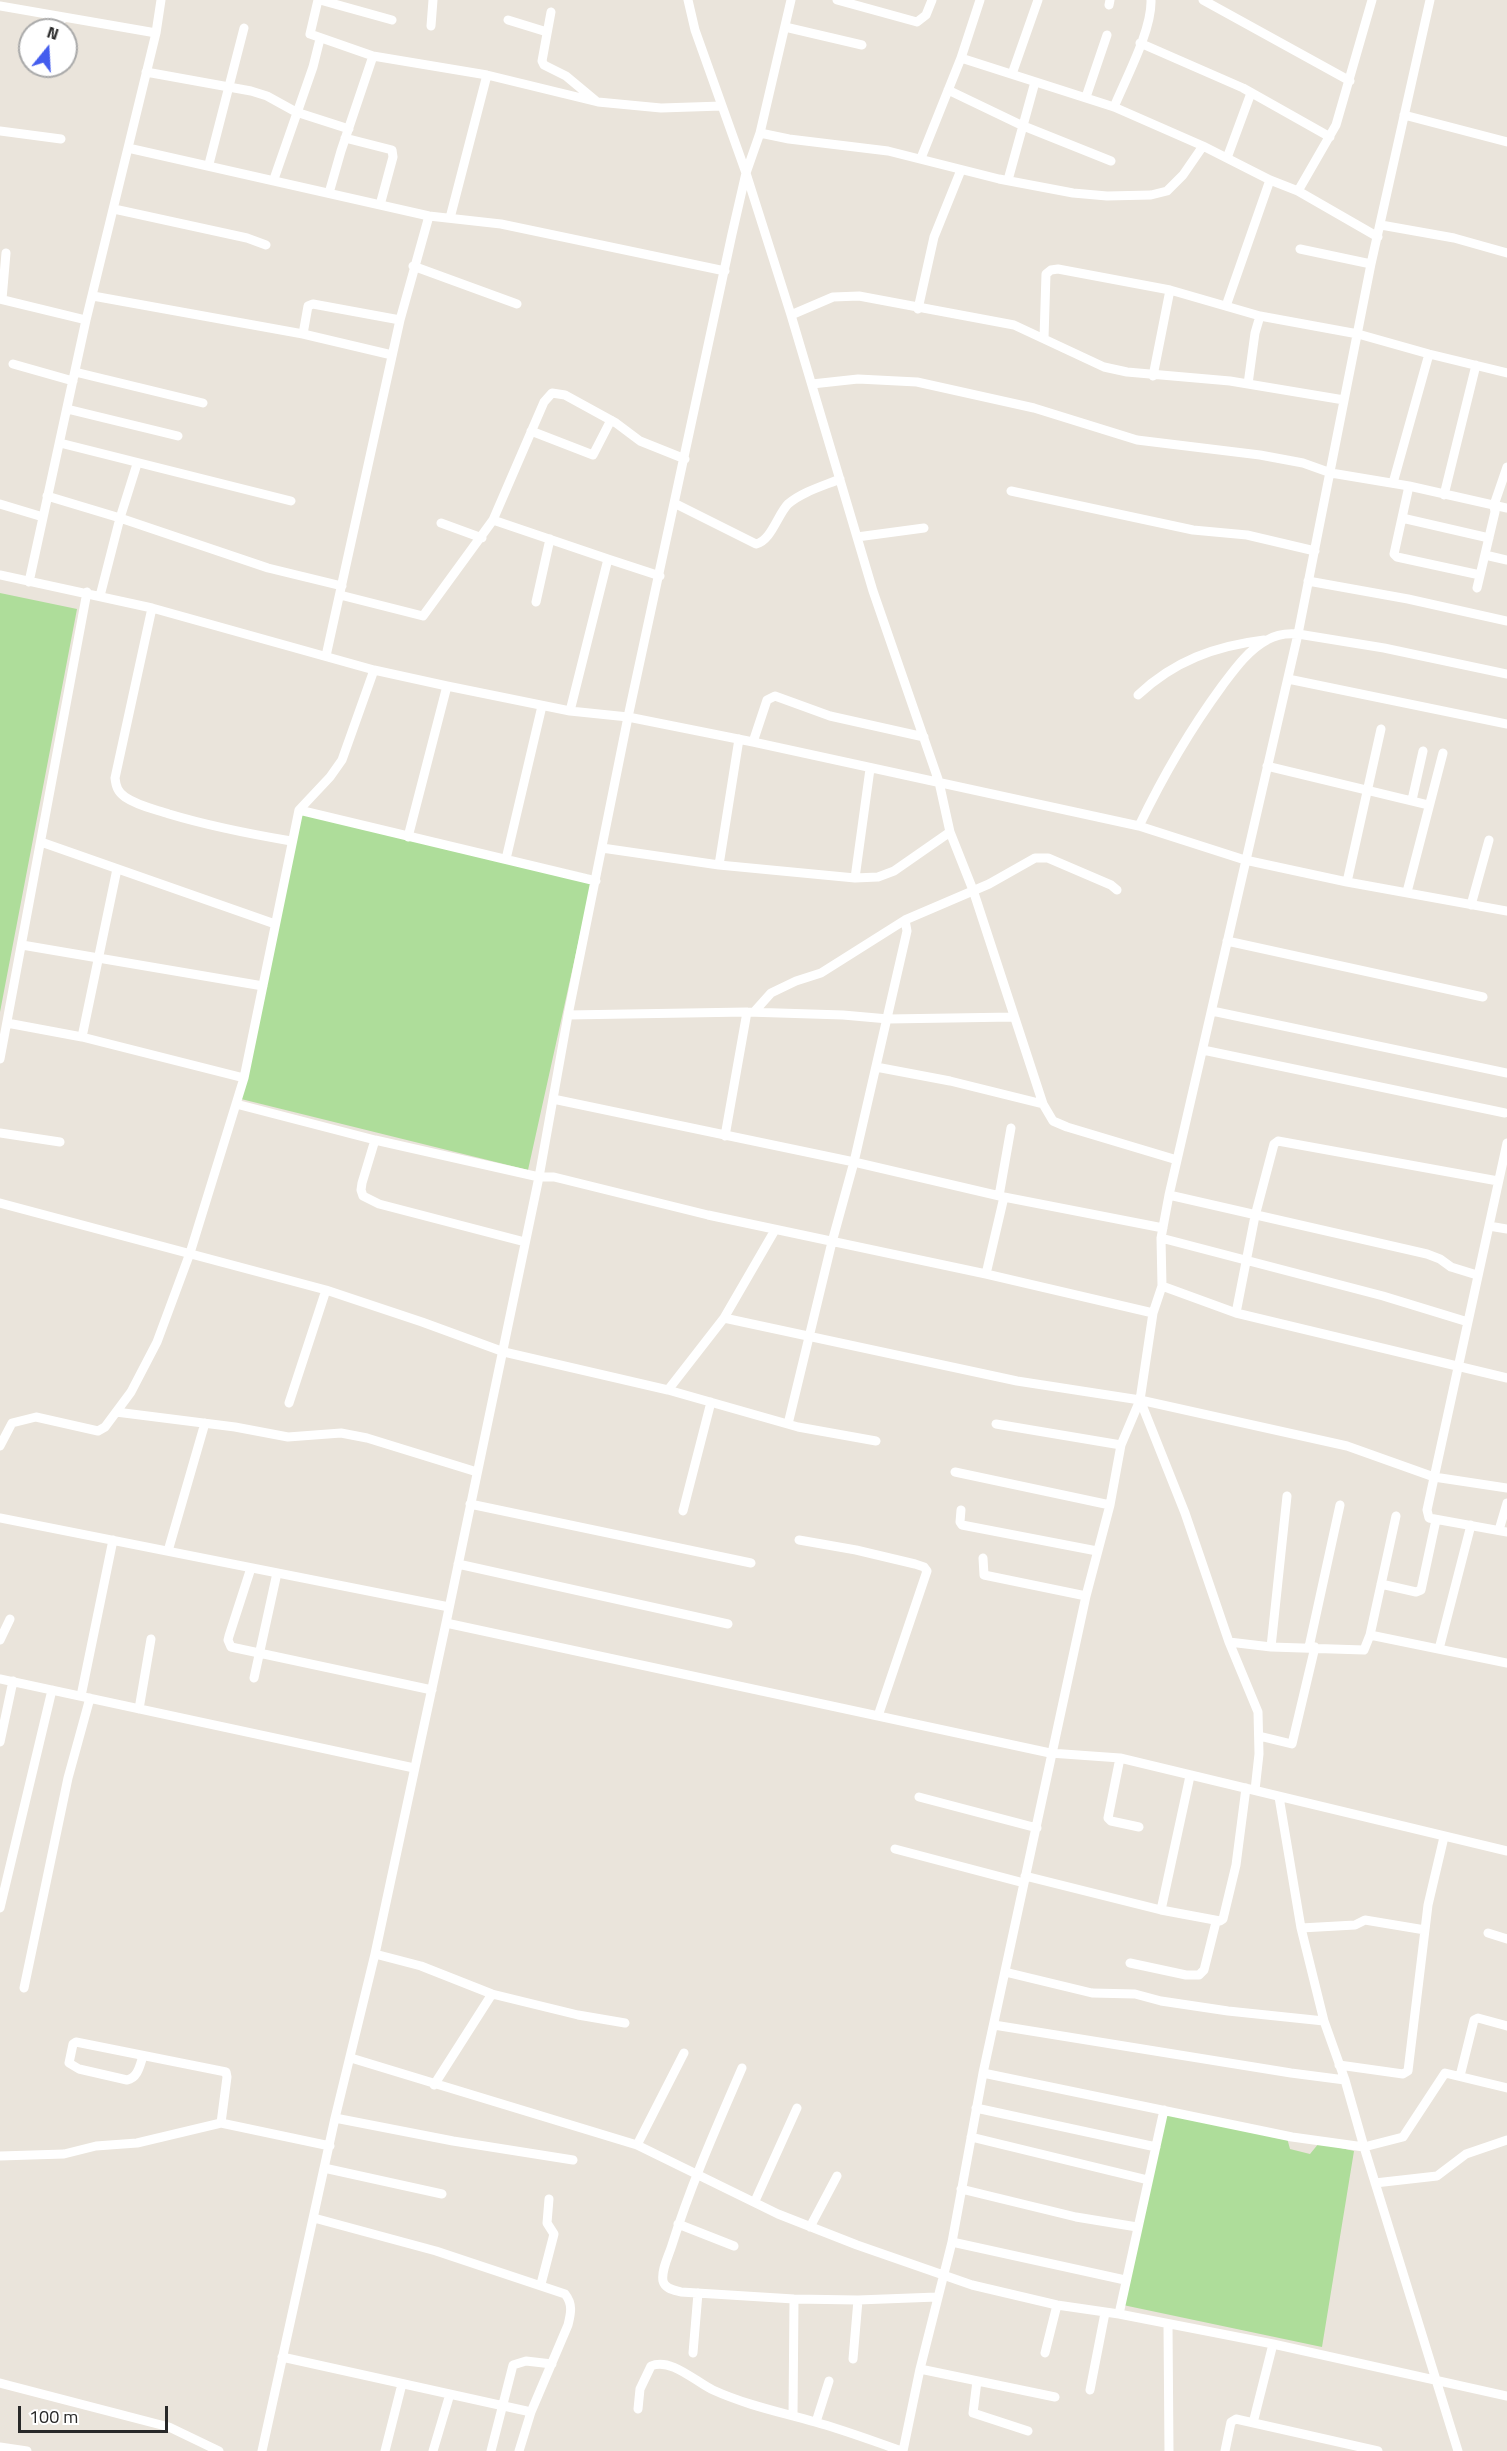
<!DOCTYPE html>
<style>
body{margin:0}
#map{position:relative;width:1507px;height:2451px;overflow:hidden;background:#eae4db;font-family:"Titillium Web",sans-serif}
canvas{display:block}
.north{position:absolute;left:18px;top:18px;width:60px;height:60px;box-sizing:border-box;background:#fff;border:2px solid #a9a9a9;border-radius:50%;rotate:18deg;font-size:16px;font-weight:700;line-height:24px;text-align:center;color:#282828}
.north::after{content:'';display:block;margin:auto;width:21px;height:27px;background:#445dee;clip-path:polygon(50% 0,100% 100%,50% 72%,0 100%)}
.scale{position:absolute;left:18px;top:2406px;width:150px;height:27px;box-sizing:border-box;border:3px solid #282828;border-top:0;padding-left:8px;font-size:18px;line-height:21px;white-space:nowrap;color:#282828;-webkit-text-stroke:4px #fff;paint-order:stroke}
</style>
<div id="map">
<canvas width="1507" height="2451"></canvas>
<div class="north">N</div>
<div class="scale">100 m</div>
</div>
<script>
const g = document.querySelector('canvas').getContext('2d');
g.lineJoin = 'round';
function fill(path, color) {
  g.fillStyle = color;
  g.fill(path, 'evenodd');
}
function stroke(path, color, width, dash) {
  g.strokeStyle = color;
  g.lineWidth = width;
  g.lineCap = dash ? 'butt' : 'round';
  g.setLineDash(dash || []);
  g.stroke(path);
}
const green = new Path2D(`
 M0,593l77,16 -77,403z
 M303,809l290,67 -65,294 -291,-72z
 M1167,2113l120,25 3,11 20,5 9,-11 35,8 -32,196 -199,-42z`);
const minor = new Path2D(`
 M318,0l-8,34 63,22 114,19 111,27 63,6 61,-2
 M320,0l72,20
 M688,0l7,30 51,143 45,142 82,276 66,191 11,50 23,58 70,214 10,17 14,6 110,33
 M837,0l80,22 9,-7 6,-15
 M1203,0l147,81
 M1109,5l1,-5
 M0,6l156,27
 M551,12l-9,49 2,4 22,11 30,25
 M508,20l39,12
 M431,26l2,-26
 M785,27l77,18
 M59,30l3,-13
 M1140,43l103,45 87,49
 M961,58l153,49 89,39 67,34 28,11 80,46
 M146,72l105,19 16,5 29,16 53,17
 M1012,74l26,-74
 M948,90l73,35 90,36
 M1086,97l21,-62
 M1114,107c12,-29 38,-77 37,-107
 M1404,115l103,27
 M0,131l61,8
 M760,133l29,6 99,12 111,28 74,14 34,3 44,-1 16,-4 16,-16 20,-29
 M345,138l47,12 1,7 -13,48
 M128,148l301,68 72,8 224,47
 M921,158l40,-100 19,-58
 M1227,158l24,-65
 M209,164l35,-136
 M274,179l39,-112 7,-28
 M1008,180l27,-98
 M1298,191l38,-66 36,-125
 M329,193l12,-42 32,-95
 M114,209l133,29 19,7
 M450,218l37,-143
 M1381,225l73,13 53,15
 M1300,249l71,15
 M413,266l104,38
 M93,296l210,38 89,21
 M0,299l86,21
 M2,299l4,-46
 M1226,306l44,-126
 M918,309l16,-72 27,-67
 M791,315l42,-18 26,-1 155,29 90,42 23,5 103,9 114,19
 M303,334l5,-28 5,-2 87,16
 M1044,338l2,-64 5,-4 7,-1 112,21 90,26 98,18 71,20 78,19
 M13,364l60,17
 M75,372l128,31
 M1153,376l17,-86
 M812,384l46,-5 59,3 117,26 103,32 123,15 43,8 28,10 78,13 98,22
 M1248,384l7,-51 5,-17
 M67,409l111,27
 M531,431l62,24 18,-35
 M60,443l231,58
 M1393,483l36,-129
 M1409,486l-15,68 3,3 83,18
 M1011,491l182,39 54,5 68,16
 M1444,495l32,-130
 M47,496l73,22 148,50 74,18
 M0,504l43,13
 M676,504l80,40c15,-3 22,-30 32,-40 14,-12 35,-18 52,-25
 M1402,518l87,20
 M493,520l115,39
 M441,523l41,15
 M857,537l67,-9
 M1485,555l22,5
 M0,575l152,33 222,62 73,16 123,25 58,6 125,25 386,84 106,34 102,22 160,29
 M1308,581l100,18 99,22
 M29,582l57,-262 70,-287 5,-33
 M1477,588l18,-76 -1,-7 13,-38
 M340,595l83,21 70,-96 51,-118 8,-9 13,2 51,28 24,18 45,18
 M100,596l20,-78 17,-54
 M536,602l14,-63
 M152,608l-37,170c1,9 3,14 10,19 13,9 29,12 44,17 40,12 81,20 122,27
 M326,656l74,-336 29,-104
 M1288,679l219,45
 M1138,695c36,-34 77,-49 126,-55
 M570,711l38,-152 52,17
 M753,742l14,-42 8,-4 55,20 94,21
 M1267,766l162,39
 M1412,800l11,-49
 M299,810l297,71
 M1139,826c24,-50 50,-95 83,-140 12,-16 26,-36 45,-46 10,-6 20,-7 31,-6l86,14 123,26
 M408,837l39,-151
 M41,842l234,82
 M602,848l117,17 136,13 23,-1 16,-6 56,-39
 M506,859l36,-153
 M719,865l20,-126
 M855,878l15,-109
 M1347,882l34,-153
 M1407,892l36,-139
 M1471,905l18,-65
 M1227,941l256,56
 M22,945l241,41
 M1212,1011l295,62
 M754,1012l17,-19 25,-12 25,-8 84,-53 84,-36 46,-26h13l63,27 6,5
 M568,1015l179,-3 96,3 45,4 126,-2
 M7,1023l75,14 162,41
 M82,1037l35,-168
 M1203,1050l302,63
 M0,1059l87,-467
 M876,1067l74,14 93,23
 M553,1099l301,63 150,35 159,31
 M236,1104l139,36 164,37h15l154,38 278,59 167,39
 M0,1133l60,9
 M725,1136l22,-124
 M375,1140l-13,43 -1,7 2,6 16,8 146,38
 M1507,1143l-80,367 2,8 78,14
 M1169,1195l258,59 13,5 11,8 26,8
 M999,1196l12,-68
 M0,1203l326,87 96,32 82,30 164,38 56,-72 51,-88
 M1489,1226l18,3
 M1161,1238l222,58 85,26
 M986,1274l18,-77
 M1162,1286l74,27 271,65
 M1236,1313l19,-97 19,-72 4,-3 220,40
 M724,1318l293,63 123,19 207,46 87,31 73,11
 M668,1390l130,37 78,14
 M1140,1400l45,113 44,129 29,70 1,42 -4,36
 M289,1403l37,-113
 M116,1412l119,15 53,10 53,-4 26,5 110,34
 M788,1424l44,-182 22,-80 53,-231 -2,-11
 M996,1424l125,21
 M0,1446l12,-23 24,-6 62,14 7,-4 26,-35 26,-50 33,-89 54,-175 55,-268 31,-33 12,-17 32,-90
 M955,1472l155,33
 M470,1504l281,59
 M961,1510l-1,12 2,3 135,26
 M683,1511l28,-109
 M0,1518l449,89
 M1499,1530l8,-27
 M799,1540l57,10 59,14 9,3 3,4 -49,145
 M168,1551l37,-128
 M983,1558l1,17 102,21
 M458,1564l270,60
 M251,1568l-22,68 -1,4 3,7 201,43
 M1381,1584l35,8 5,-2 15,-70
 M446,1623l604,130 70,5 387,93
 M1370,1635l137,28
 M0,1640l10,-21
 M1229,1642l42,5 93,3 6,-15 26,-119
 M1271,1647l16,-151
 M1309,1647l31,-142
 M1439,1649l32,-124
 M254,1678l23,-105
 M0,1679l414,89
 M81,1696l32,-156
 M139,1709l12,-70
 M1259,1736l33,8 23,-97
 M0,1742l13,-61
 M1120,1758l-12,60 3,3 28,6
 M919,1797l118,31
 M1279,1797l22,131 23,93 21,59 19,67 94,304
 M895,1849l129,34
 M1025,1876l136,34 59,11 3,-2 13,-54 10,-77
 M0,1908l52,-218
 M1161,1910l29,-134
 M1301,1928l54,-3 10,-5 60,10
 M1488,1933l19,6
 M375,1954l46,12 71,28 86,21 47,8
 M1130,1963l56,12h13l5,-5 12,-48
 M1005,1972l87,21 43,1 26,7 67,10 96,10
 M24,1988l44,-210 22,-80
 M994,2025l297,48 54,7
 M143,2056c-3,9 -5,22 -16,24l-48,-11 -10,-6 4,-19 3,-2 150,30 1,5 -6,46
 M351,2058l286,87 141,69 79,31 115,40 85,20 62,9 154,30 234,52
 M1339,2065l64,9 5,-3 20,-166 16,-68
 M742,2068c-25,58 -51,116 -70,177 -3,10 -11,25 -9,36 2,8 11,9 18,11l113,7 64,1 79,-3
 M983,2073l309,64 72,10 39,-10 42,-64 62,15
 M1460,2076l14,-56 4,-2 29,8
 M434,2085l58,-91
 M976,2108l180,39
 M335,2118l118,23 120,19
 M971,2137l177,43
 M637,2145l47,-92
 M0,2156l64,-2 32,-8 41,-3 84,-20 109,23
 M324,2168l118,26
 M1375,2183l62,-7 29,-22 41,-14
 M961,2189l115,28 61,10
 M755,2201l42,-93
 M314,2218l122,33 129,43c8,10 6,19 3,31l-37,87 -12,39
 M678,2224l56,22
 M810,2227l27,-51
 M952,2242l173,38
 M541,2284l13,-50 -7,-11 2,-24
 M1119,2314l45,-204
 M1168,2325l1,126
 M693,2353l5,-60
 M1045,2353l12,-48
 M282,2357l249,55
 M853,2359l5,-59
 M920,2369l135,28
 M977,2381l-4,32 55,18
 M0,2383l169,44 50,24
 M1090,2390l15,-77
 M638,2409l2,-20 11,-23c20,-9 46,17 62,24 33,15 67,22 102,32 29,8 58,19 87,29
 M793,2416l1,-117
 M816,2422l13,-41
 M1253,2423l20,-79
 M0,2447l27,4
 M262,2451l73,-333 40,-164 71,-331 93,-446 29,-162 60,-298 104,-483 14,-61 14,-40 31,-133
 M385,2451l17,-67
 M433,2451l17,-57
 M491,2451l22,-86 13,-4 26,3
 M903,2451l17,-82 32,-127 31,-169 103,-477 24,-91 11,-60 19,-45 13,-87 9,-27 -1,-48 8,-43 129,-561 73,-370 59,-264
 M1225,2451l6,-29 5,-3 142,32`);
fill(green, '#aedd9a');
stroke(minor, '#fff', 9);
</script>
